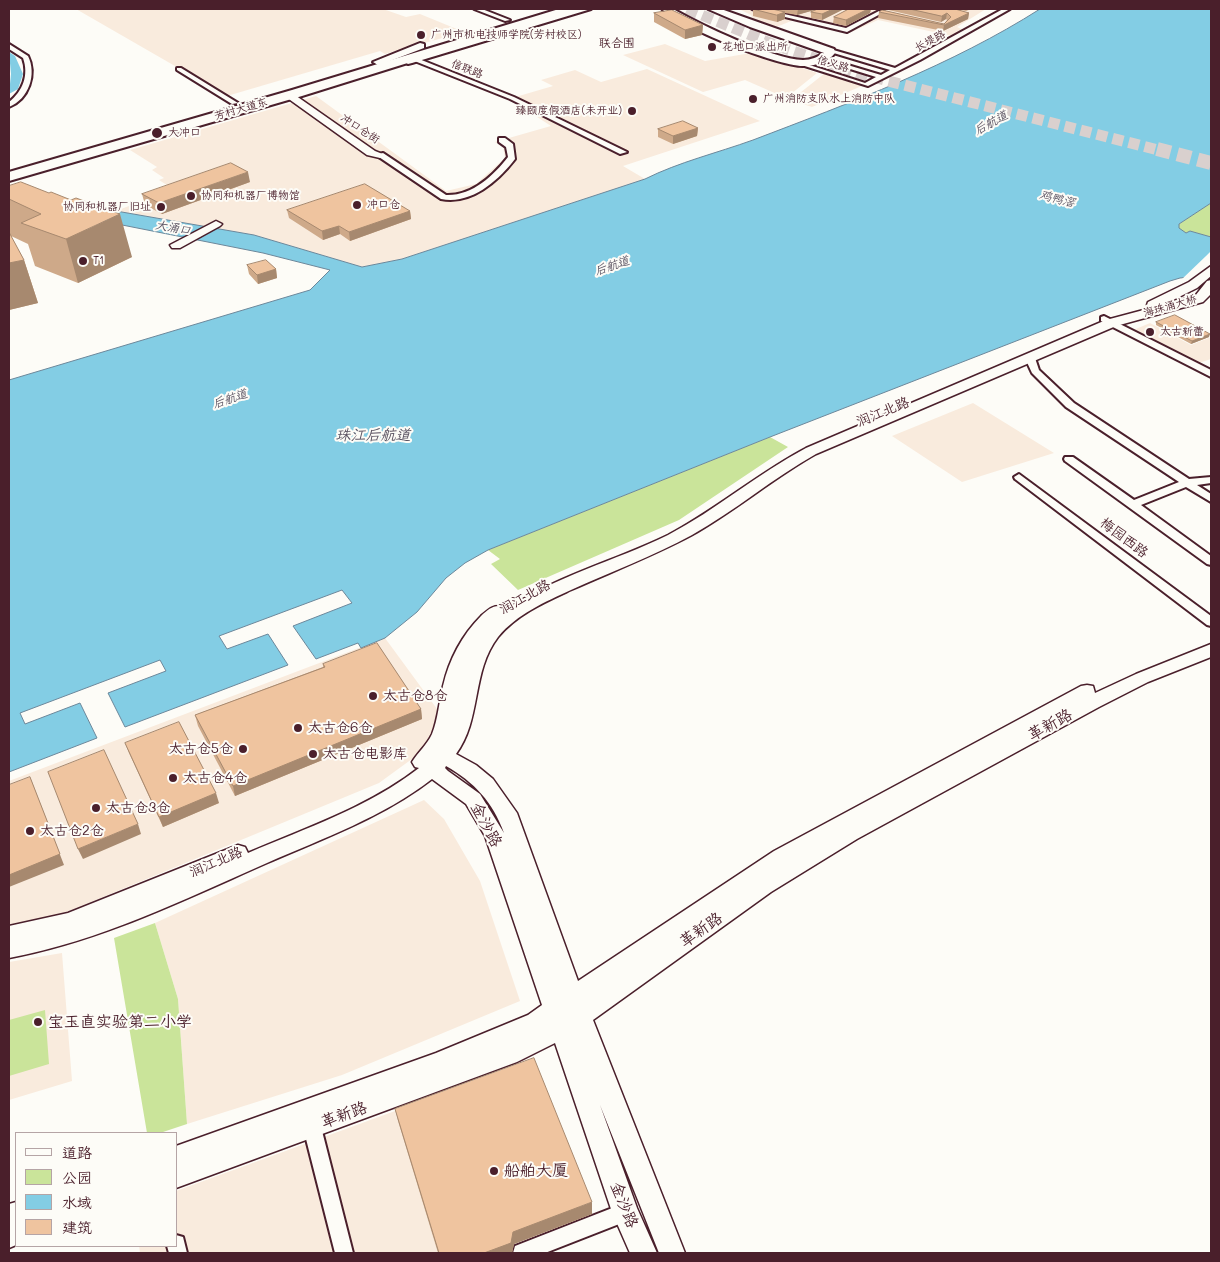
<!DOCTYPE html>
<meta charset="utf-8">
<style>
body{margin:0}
#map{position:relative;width:1220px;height:1262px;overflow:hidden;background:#fdfcf7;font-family:Mali,"LXGW WenKai TC",sans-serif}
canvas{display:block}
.frame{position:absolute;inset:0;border:10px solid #4a1f2b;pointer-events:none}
.legend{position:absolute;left:15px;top:1132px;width:162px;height:115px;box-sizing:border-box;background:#fdfcf7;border:1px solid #b5a4a5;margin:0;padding:6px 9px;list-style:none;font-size:15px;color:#4a1f2b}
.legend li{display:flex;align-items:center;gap:10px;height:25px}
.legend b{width:25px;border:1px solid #b5a4a5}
</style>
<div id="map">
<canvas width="1220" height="1262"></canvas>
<div class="frame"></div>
<ul class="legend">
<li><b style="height:6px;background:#fdfcf7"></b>道路</li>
<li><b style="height:14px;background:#cae49a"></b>公园</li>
<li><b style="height:14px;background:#83cde4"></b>水域</li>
<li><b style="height:14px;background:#efc49f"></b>建筑</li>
</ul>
</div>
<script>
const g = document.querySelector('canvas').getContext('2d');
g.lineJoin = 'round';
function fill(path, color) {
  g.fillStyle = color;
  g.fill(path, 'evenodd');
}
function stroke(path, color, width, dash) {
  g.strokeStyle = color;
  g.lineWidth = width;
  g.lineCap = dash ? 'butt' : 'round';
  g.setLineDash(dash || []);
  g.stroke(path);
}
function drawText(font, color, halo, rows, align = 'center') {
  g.font = font + ' Mali,"LXGW WenKai TC",sans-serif';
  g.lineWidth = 4;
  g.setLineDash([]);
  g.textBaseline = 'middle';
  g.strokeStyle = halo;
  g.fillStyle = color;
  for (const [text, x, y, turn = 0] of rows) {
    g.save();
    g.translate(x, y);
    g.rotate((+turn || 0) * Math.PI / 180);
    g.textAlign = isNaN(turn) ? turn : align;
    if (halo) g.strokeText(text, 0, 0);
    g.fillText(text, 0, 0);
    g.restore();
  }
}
const built = new Path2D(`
 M76,9h307l23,8 14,-3 44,18 -79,22 -5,-3 -153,45z
 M739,9h247l-29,18 11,5 -11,5 -79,-17 -29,13 -53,-14 -22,9 -18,-5 -5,-8z
 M665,44l40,17 51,-9 61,21 -31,25 -41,-18 -42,12 -80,-37z
 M647,69l113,52 -137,45 22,13 -243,80 -40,8 -108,-32 -138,-24 57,-22 -14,-9 5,-2 -12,-8 5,-3 -27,-17 186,-54 130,95 30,-7 29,-26 -2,-11 -8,-5 56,-16 -40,-26 1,-2 41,-12 -12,-6 34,-10 26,12z
 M825,73l37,13 -50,21 -21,-7z
 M1150,323l41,22 20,-8v22l-15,5 -65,-33z
 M973,403l81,50 -92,29 -70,-46z
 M385,638l55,75 -9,24 -15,19 -37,27 -334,138 -36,6v-146z
 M424,800l20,19 36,62 40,120 -178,74 -155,49 -9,-125 -23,-76z
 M62,953l10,128 -63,19v-138z
 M395,1111l43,142h-298l-1,-7h37v-55z`);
const green = new Path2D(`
 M1211,203v34l-21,-6 -4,2 -7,-4v-5z
 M770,437l18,10 -109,73 -161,70 -27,-26 9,-5 -12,-9z
 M155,923l23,76 9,125 -27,9h-13l-33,-195z
 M45,1010l4,54 -40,12v-56z`);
const water = new Path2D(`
 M1040,9h171v194l-32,21v4l7,5 4,-2 21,6v38l-31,3 -10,3 -400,156 -282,113 -23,13 -19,15 -29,34 -32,26 -24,10 -3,-5 -42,16 -23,-33 59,-23 -10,-13 -123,46 8,13 41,-15 20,31 -163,62 -17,-34 58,-22 -6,-11 -140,53 5,11 55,-21 17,35 -88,34v-392l301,-90 20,-20 -67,-17 -166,-33 -82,-33 101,24 138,24 108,32 40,-8 243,-80c34,-17 72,-26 108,-39 97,-37 199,-75 287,-131z`);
const pier = new Path2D(`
 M1211,251v26l-30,3 25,-24z`);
const river = new Path2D(`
 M9,52l6,4 8,18 -5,15 -9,5 2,-20z`);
const primaryTunnelFar1 = new Path2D(`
 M687,9l88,36 86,29 301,77`);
const primaryTunnel = new Path2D(`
 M1157,149l54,14`);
const street = new Path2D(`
 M474,9h8l28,11 -5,1z
 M752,9h10l84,19 33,-17 5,1 -37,20z
 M1003,9h7l-90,51 -52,26 -76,-24 5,-1 68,22 11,-6 -58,-18 3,-2 60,18 9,-5 -63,-19 3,-2 65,19z
 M9,44l19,12c9,18 1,43 -19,51v-5c14,-11 20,-27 14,-44l-14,-9z
 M414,57l100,40 113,55 -7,2 -110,-55 -98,-39v-2z
 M177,68h4l57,35 -6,1 -55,-34z
 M499,138h6l8,6 2,15c-17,22 -44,46 -74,40l-65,-44 7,-2 63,42c26,1 47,-19 62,-38l-2,-10 -7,-5z
 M1104,316l107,54v7l-110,-56v-4z
 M1030,355l5,3 4,12 35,33 115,76 22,-2v6l-14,2 14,9v8l-25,-15 -45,18 70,51v9l-4,-1 -142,-103 -1,-2 1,-2h8l61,43 45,-18 -113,-75 -34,-34 -7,-15z
 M1019,474l192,142v10l-4,-1 -192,-146 -1,-2z
 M312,1119l6,2 3,6 32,126h-18l-32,-126 3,-6z
 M625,1203l7,2 2,7 -2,7 -87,34h-32l2,-7z
 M176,1235l7,2 4,16h-18l-2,-7h9z`);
const secondary = new Path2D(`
 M286,93h6l83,58 10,4 -5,3 -13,-3 -81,-58z
 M216,221l6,3 -2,2 -40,22h-8l-2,-3z
 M1211,266v10l-14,12 -34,17 32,-9 12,-15 4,-1v14l-8,8 -87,24 -300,128c-43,24 -81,57 -124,81 -39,21 -81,37 -121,55 -26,12 -54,24 -73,47 -27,35 -16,82 -42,117l20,11 17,14 24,34 61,168 196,-130 307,-165 6,-1 6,1 2,7 41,-19 75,-30v13l-63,25 -49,25 -242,132 -86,53 -178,128 92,233h-26l-59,-148 37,103 20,45h-27l-18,-41 -57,-169 -38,19 -341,126v-42l260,-93 92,-38 14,-10 -57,-169 -19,-32 -34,-25c-49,38 -108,59 -165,84 -84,37 -167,78 -258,95v-32l59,-13 170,-68 7,2 3,6c58,-25 121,-46 171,-85l-4,-1 -3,-5c6,-10 15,-17 20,-28 6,-15 7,-32 11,-48 6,-26 19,-51 38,-70 8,-7 13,-12 23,-9l2,3c49,-34 109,-49 162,-75 48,-25 90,-62 138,-87l300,-128 45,-12 -4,-3 1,-3 41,-20zM446,766c28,16 47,36 58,67l-24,-39 -32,-23 -3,-3z
 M16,1202v43l-7,3v-44z`);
const primary = new Path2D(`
 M576,9h15l-179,54 -4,1 -5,-3z
 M662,9h11c28,16 99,50 130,51 8,0 15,-3 21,-7l-74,-26 -42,-18h13l113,40 1,4c-7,9 -20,13 -31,13 -25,1 -125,-39 -142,-57z
 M420,43l4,1v4l-42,16 -4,1 -5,-3z`);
const highway = new Path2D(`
 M559,9h17l-2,2 -272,85 -293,85v-9l283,-82z`);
const wall = new Path2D(`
 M753,9h91l-22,11 -11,-2v-6l6,-3 -20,6 -12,-2v6l-8,3 -24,-6z
 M849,9h22l-1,4 -24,13 -13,-3 1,-6z
 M884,9h71l14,4 -1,6 -25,12 -65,-13 1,-6 65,12 3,-4 -1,-1 -5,3z
 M956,9h15l-5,2z
 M654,13l49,12 -1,10 -17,4 -31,-17z
 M698,128l-1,8 -24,8 -15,-7v-8z
 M250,182l-88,32 -17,-9 -3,-11z
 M9,186l123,71 -54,26 -43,-17 -7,-22 -17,-8 13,24 14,43 -29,7z
 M287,210l123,1 1,8 -61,22 -10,-7 -17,6 -34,-22z
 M247,265l29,4 1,9 -19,6 -9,-10z
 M1156,322l53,15 -18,7 -35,-19z
 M323,664l98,45 1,10 -187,77 -37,-70 -3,-11 128,-48z
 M125,743l94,60 -56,24 -34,-74z
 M395,1109l197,105 -78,30 -2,9h-74l-40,-132z`);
const shadedWall = new Path2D(`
 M798,9h20l-21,6z
 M833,9h11l-22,11v-6z
 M868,9h3l-1,4 -24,13v-6z
 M785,12v7l-8,3v-7z
 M947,13l-1,6 -5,3 1,-6z
 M969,13l-1,6 -25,12 1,-6z
 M703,25l-1,10 -17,4v-9z
 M698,128l-1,8 -24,8v-8z
 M248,172l2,10 -88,32 -3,-11z
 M410,211l1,8 -61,22 -1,-9z
 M120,214l12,43 -54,26 -12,-44z
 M339,226l1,8 -17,6 -1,-9z
 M24,260l14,43 -29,7v-47z
 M276,269l1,9 -19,6 -1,-9z
 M1210,334l-1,3 -18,7 1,-3z
 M421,709l1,10 -187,77 -2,-10z
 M30,777l34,88 -55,22v-12z
 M216,793l3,10 -56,24 -4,-10z
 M138,824l3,10 -58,25 -5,-10z
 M592,1202v12l-78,30 -2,9h-28l29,-21z`);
const building = new Path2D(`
 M753,9h19l13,3 -8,3z
 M818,9h15l-11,5 -11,-2z
 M849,9h19l-22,11 -12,-3z
 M910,9h45l14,4 -25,12 -65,-13 3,-2 62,14 7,-7 -4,-4 -5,3z
 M672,10l31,15 -18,5 -31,-17z
 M683,121l15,7 -25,8 -15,-7z
 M231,163l17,9 -89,31 -17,-9z
 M21,182l28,11 2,-1 20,8 5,-2 44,16 -54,25 -45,-16 20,-9 -32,-15v-13z
 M365,184l45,27 -61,21 -10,-6 -17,5 -35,-21z
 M10,234l14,26 -15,3v-28z
 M266,260l10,9 -19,6 -10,-10z
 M1175,315l35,19 -18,7 -36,-19z
 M377,643l44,66 -188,77 -38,-71 130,-48 -2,-3z
 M179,722l37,71 -57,24 -34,-74z
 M104,750l34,74 -60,25 -30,-77z
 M30,777l30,77 -51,21v-90z
 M534,1058l58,144 -79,30 -2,11 -27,10h-45l-44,-144z`);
const markers = [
 [421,35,5,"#4a1f2b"],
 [712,47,5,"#4a1f2b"],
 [753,99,5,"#4a1f2b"],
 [632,111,5,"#4a1f2b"],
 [157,133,6,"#4a1f2b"],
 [191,196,5,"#4a1f2b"],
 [357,205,5,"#4a1f2b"],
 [161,207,5,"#4a1f2b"],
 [83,261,5,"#4a1f2b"],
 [1150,332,5,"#4a1f2b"],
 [373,696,5,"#4a1f2b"],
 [298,728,5,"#4a1f2b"],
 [243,749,5,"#4a1f2b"],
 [313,754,5,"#4a1f2b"],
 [173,778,5,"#4a1f2b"],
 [96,808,5,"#4a1f2b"],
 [30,831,5,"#4a1f2b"],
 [38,1022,5,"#4a1f2b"],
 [494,1171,5,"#4a1f2b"]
];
const farPoinames = [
 ["广州市机电技师学院(芳村校区)",431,35],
 ["花地口派出所",722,47],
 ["广州消防支队水上消防中队",763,99],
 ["臻颐度假酒店(未开业)",622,111,"right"],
 ["大冲口",168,133],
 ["协同和机器厂博物馆",201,196],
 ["冲口仓",367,205],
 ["协同和机器厂旧址",151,207,"right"],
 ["T1",93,261],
 ["太古新蕾",1160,332]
];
const farStreetnames = [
 ["长堤路",930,41,-28],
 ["信义路",833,64,17],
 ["信联路",467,69,21],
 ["芳村大道东",241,109,-16],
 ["冲口仓街",360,129,33],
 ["海珠涌大桥",1170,306,-16]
];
const farNeighbourhoodnames = [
 ["联合围",617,43]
];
const farWaternames = [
 ["后航道",991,123,-29],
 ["鸡鸭滘",1057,199,15],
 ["大涌口",173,228,10],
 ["后航道",612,266,-19],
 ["后航道",230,399,-19]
];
const streetNames = [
 ["润江北路",883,412,-22],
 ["梅园西路",1124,538,37],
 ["润江北路",525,597,-29],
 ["润江北路",216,862,-23]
];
const poiNames = [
 ["太古仓8仓",383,696],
 ["太古仓6仓",308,728],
 ["太古仓5仓",233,749,"right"],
 ["太古仓电影库",323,754],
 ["太古仓4仓",183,778],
 ["太古仓3仓",106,808],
 ["太古仓2仓",40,831]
];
const waterNames = [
 ["珠江后航道",373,435]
];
const nearStreetnames = [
 ["革新路",1050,725,-29],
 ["金沙路",486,825,62],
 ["革新路",701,930,-35],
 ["革新路",344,1115,-20],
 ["金沙路",624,1205,68]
];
const nearPoinames = [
 ["宝玉直实验第二小学",48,1022],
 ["船舶大厦",504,1171]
];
fill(built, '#f9ebdd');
fill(green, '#cae49a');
fill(water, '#83cde4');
stroke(water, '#6c879a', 1);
fill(pier, '#fdfcf7');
fill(river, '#83cde4');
stroke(primaryTunnelFar1, '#d9d0ce', 11, [11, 5.5]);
stroke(primaryTunnel, '#d9d0ce', 14, [14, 7]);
stroke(street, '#4a1f2b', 4);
stroke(secondary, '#4a1f2b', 3);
stroke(primary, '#4a1f2b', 4);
stroke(highway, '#4a1f2b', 4);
fill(street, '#fdfcf7');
fill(secondary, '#fdfcf7');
fill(primary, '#fdfcf7');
fill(highway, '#fdfcf7');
fill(wall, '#cea989');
fill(shadedWall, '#a7896f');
fill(building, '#efc49f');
stroke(building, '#a7896f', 1);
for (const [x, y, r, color] of markers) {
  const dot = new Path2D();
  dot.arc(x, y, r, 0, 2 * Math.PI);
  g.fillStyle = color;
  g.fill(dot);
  stroke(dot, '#fdfcf7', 2);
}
drawText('11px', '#4a1f2b', '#fdfcf7', farPoinames, 'left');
drawText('11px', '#4a1f2b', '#fdfcf7', farStreetnames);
drawText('12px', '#4a1f2b', '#fdfcf7', farNeighbourhoodnames);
drawText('italic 12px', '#5b5362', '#fdfcf7', farWaternames);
drawText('14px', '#4a1f2b', '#fdfcf7', streetNames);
drawText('14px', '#4a1f2b', '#fdfcf7', poiNames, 'left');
drawText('italic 15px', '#5b5362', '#fdfcf7', waterNames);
drawText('16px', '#4a1f2b', '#fdfcf7', nearStreetnames);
drawText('16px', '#4a1f2b', '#fdfcf7', nearPoinames, 'left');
</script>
